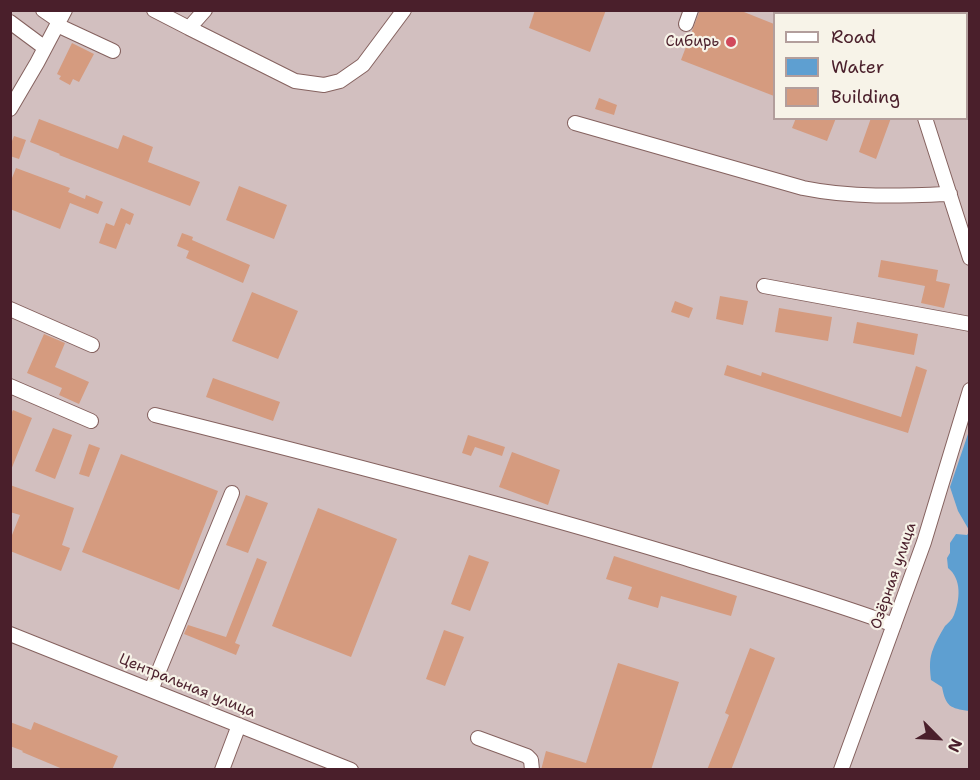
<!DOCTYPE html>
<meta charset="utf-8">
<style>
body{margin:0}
#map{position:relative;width:980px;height:780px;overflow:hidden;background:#f3ddbf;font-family:"Shantell Sans",sans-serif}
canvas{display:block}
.frame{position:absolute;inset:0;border:12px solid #4a1f2b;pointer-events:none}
.legend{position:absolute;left:773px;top:12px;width:195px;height:108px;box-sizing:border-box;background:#f7f3e8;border:2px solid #b29e9c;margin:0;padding:8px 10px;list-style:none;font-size:18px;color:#4a1f2b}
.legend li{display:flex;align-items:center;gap:12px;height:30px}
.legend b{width:30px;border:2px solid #b29e9c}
.north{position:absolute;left:908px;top:708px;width:60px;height:60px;-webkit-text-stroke:4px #f7f3e8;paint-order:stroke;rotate:114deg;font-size:16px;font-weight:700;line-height:24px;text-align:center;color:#4a1f2b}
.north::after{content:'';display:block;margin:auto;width:21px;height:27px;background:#4a1f2b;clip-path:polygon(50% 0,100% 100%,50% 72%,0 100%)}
</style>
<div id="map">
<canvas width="980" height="780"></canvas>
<div class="frame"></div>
<ul class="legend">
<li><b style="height:8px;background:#fff"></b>Road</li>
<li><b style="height:16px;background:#5e9fd1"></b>Water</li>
<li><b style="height:16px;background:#d59b7f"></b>Building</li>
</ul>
<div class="north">N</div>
</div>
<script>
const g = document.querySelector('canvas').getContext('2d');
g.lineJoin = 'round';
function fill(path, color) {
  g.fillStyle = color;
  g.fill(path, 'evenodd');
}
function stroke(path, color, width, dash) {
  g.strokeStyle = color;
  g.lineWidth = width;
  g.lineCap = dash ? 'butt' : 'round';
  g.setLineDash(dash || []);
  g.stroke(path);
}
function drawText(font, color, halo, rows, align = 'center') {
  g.font = font + ' "Shantell Sans",sans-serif';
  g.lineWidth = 4.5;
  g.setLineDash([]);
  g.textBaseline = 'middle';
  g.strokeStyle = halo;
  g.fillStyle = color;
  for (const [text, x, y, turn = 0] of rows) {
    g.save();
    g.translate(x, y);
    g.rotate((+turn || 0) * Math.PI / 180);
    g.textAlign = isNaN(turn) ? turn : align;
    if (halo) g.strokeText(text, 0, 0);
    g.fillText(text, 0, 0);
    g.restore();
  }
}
const industrial = new Path2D(`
 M11,11h958v758h-958zM774,14h192v104h-192z`);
const water = new Path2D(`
 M969,431l1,99h-1l-11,-19 -8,-24z
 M969,532v179c-19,-3 -23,-4 -27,-24l-11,-7c-1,-10 -2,-19 1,-28 3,-9 8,-18 13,-26 3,-3 7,-6 9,-11 6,-15 8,-36 -6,-47l-1,-10 3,-5v-10l6,-9 11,1z`);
const building = new Path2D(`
 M535,10h71l-16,42 -61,-24z
 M700,10h39l35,14v72l-93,-36z
 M72,43l22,11 -15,28 -6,-3 -3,6 -11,-6 2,-3 -4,-2z
 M599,98l18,7 -3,10 -19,-6z
 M796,118h40l-9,23 -35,-13z
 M871,118h20l-15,41 -17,-7z
 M39,119l79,30 5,-14 30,12 -5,15 52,20 -10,24 -131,-51 1,-1 -30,-12z
 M14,136l12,4 -7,19 -9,-3v-10z
 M16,168l54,20 -2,4 17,7 1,-4 17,7 -5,12 -28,-11 -10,26 -50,-20v-26z
 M239,186l48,19 -13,34 -48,-19z
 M121,208l13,6 -4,11 -4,-2 -10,26 -17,-6 7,-20 8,3z
 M182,233l11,4 -1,3 58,25 -7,18 -57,-25 3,-7 -12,-5z
 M881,260l57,10 -2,11 14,3 -6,24 -23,-5 4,-17 -47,-9z
 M252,292l46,19 -20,48 -46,-18z
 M720,296l28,5 -5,24 -27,-6z
 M675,301l18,7 -4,10 -18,-6z
 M779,308l53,9 -4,24 -53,-9z
 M857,322l61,12 -4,21 -61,-12z
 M44,334l21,9 -10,24 34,15 -10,22 -20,-9 3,-7 -35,-15z
 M727,365l34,11 1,-4 139,45 15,-51 11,4 -19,63 -184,-58z
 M213,378l67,24 -7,19 -67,-24z
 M13,410l19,8 -21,52 -1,-54z
 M53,428l19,7 -17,44 -20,-8z
 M468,435l37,12 -3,9 -27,-9 -4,9 -9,-3z
 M89,444l11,4 -11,29 -10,-3z
 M512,452l48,18 -12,35 -49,-18z
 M121,454l97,37 -39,99 -97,-38z
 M10,485l64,23 -12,37 8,3 -9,23 -51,-20v-11l10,-25 -10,-3z
 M246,495l22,8 -20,50 -22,-8z
 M318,508l79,31 -46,118 -79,-31z
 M469,555l20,7 -19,49 -19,-7z
 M614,556l123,40 -6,20 -70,-20 -3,12 -30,-9 4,-12 -26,-8z
 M257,558l10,4 -32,81 5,2 -4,10 -52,-21 4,-9 38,12z
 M444,630l20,7 -19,49 -19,-7z
 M750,648l25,10 -44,112h-24l22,-55 -4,-2z
 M618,663l61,19 -28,88h-110l5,-19 40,12z
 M10,722l21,8 3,-8 84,34 -6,14h-47l-43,-18 1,-1 -13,-5z`);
const minor = new Path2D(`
 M43,10l16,11
 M154,10l35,18 16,-18
 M796,10l7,4
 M921,14l1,-4
 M10,22l35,26
 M686,24l5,-14
 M57,25l56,26
 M189,28l106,53 29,4 16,-4 23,-16 41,-55
 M10,109l27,-46 28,-53
 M925,118l45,140
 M575,123l228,65c49,10 97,8 147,6
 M764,286l206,38
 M10,309l82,36
 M10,386l81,35
 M155,415c175,44 350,89 523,141 72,22 145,43 216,69
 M10,634l341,136
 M151,690l81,-197
 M478,738l49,18 4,4 1,10
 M222,770l17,-45
 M841,770l83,-228 46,-152`);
const rail = new Path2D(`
 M924,10l4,4
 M966,41l4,1`);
const markers = [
 [731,42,6,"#d1495b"]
];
const poiNames = [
 ["Сибирь",719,42]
];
const streetNames = [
 ["Озёрная улица",894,576,-71],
 ["Центральная улица",187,686,22]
];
fill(industrial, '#d2bfbf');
fill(water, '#5e9fd1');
fill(building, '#d59b7f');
stroke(minor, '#85625f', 16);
stroke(minor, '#fff', 14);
stroke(rail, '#4a1f2b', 4);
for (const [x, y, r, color] of markers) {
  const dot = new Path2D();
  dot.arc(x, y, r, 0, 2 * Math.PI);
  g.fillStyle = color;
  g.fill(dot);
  stroke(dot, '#f7f3e8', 2);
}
drawText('15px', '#4a1f2b', '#f7f3e8', poiNames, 'right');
drawText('15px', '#4a1f2b', '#f7f3e8', streetNames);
</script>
